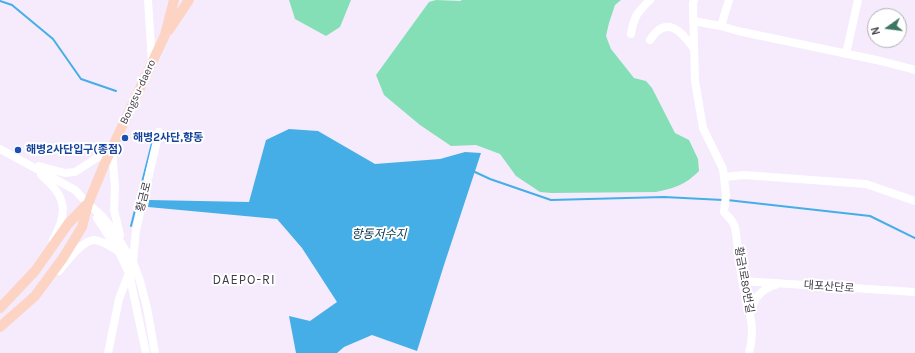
<!DOCTYPE html>
<meta charset="utf-8">
<style>
body{margin:0}
#map{position:relative;width:915px;height:353px;overflow:hidden;background:#f5ebfc;font-family:Karla,sans-serif}
canvas{display:block}
.north{position:absolute;left:867px;top:8px;width:40px;height:40px;box-sizing:border-box;background:#fff;border:1px solid #b3b0b5;border-radius:50%;rotate:256deg;font-size:11px;font-weight:700;line-height:16px;text-align:center;color:#403a45}
.north::after{content:'';display:block;margin:auto;width:14px;height:18px;background:#3a7661;clip-path:polygon(50% 0,100% 100%,50% 72%,0 100%)}
</style>
<div id="map">
<canvas width="915" height="353"></canvas>
<div class="north">N</div>
</div>
<script>
const g = document.querySelector('canvas').getContext('2d');
g.lineJoin = 'round';
function fill(path, color) {
  g.fillStyle = color;
  g.fill(path, 'evenodd');
}
function stroke(path, color, width, dash) {
  g.strokeStyle = color;
  g.lineWidth = width;
  g.lineCap = dash ? 'butt' : 'round';
  g.setLineDash(dash || []);
  g.stroke(path);
}
function drawText(font, color, halo, rows, align = 'center') {
  g.font = font + ' Karla,"Noto Sans KR",sans-serif';
  g.lineWidth = 4;
  g.setLineDash([]);
  g.textBaseline = 'middle';
  g.strokeStyle = halo;
  g.fillStyle = color;
  for (const [text, x, y, turn = 0] of rows) {
    g.save();
    g.translate(x, y);
    g.rotate((+turn || 0) * Math.PI / 180);
    g.textAlign = isNaN(turn) ? turn : align;
    if (halo) g.strokeText(text, 0, 0);
    g.fillText(text, 0, 0);
    g.restore();
  }
}
const green = new Path2D(`
 M289,0h62l-11,27 -14,9 -31,-17z
 M436,0l24,1 2,-1h159l-6,5 -6,18 -3,13 5,13 23,29 12,3 6,7 23,45 14,7 9,19 1,12c-14,14 -24,17 -43,21l-105,1 -11,-1 -24,-16 -16,-22 -24,-9 -25,1 -31,-21 -36,-30 -8,-20 53,-73z`);
const water = new Path2D(`
 M289,129l29,2 57,33 65,-5 25,-7 16,1 -37,112 -27,86 -45,-16 -28,12 -7,6h-41l-7,-37 21,5 27,-19 -35,-54 -25,-29 -129,-12 1,-7 100,2 17,-62z`);
const stream = new Path2D(`
 M0,1l12,4 41,34 28,40 35,12
 M475,172l15,7 61,21 113,-3 59,3
 M727,200l143,16 45,22
 M131,226l22,-87`);
const minor = new Path2D(`
 M148,0l4,63
 M694,0l-1,4 2,77 8,47 20,41 3,26 -2,17 8,9 3,6c3,18 4,36 7,53 5,27 15,45 7,73
 M693,21l28,5 17,5 143,30 34,9
 M721,26l8,-26
 M631,34c3,-18 6,-21 19,-34
 M650,40c16,-25 31,-10 44,9
 M846,54l12,-54
 M0,149l75,41 13,14 14,12 11,14 20,32 7,19 7,27 8,45
 M39,166l26,7 10,-1 37,-24 3,41 -1,21 6,25
 M41,175c25,21 28,36 12,65
 M724,177l20,-2 122,9 49,17
 M97,218l22,34 10,21 17,80
 M133,262l3,-32 23,-98
 M59,271c7,-9 24,-32 36,-31 8,1 16,7 23,11
 M742,281l173,11
 M750,314c4,-16 10,-24 25,-29
 M108,353l11,-54 10,-26`);
const major = new Path2D(`
 M169,30l20,-30
 M0,308l35,-37 33,-47 18,-19
 M0,327l35,-31 28,-38 19,-31 6,-23 16,-39 61,-130 9,-35`);
const markers = [
 [125,138,4,"#1a4fb4"],
 [18,150,4,"#1a4fb4"]
];
const streetNames = [
 ["Bongsu-daero",138,92,-65],
 ["황금로",144,197,-76],
 ["황금1로80번길",744,280,80],
 ["대포산단로",829,287,4]
];
const transitNames = [
 ["해병2사단,향동",133,138],
 ["해병2사단입구(종점)",26,150]
];
const waterNames = [
 ["항동저수지",379,235]
];
const quarterNames = [
 ["DAEPO-RI",244,280]
];
fill(green, '#85dfb6');
fill(water, '#45aee7');
stroke(stream, '#45aee7', 2);
stroke(minor, '#fff', 8);
stroke(major, '#fdd4c4', 10);
for (const [x, y, r, color] of markers) {
  const dot = new Path2D();
  dot.arc(x, y, r, 0, 2 * Math.PI);
  g.fillStyle = color;
  g.fill(dot);
  stroke(dot, '#fff', 1.5);
}
drawText('11px', '#403a45', '#fff', streetNames);
drawText('bold 11px', '#164399', '#fff', transitNames, 'left');
drawText('italic 12px', '#07364d', '#fff', waterNames);
g.letterSpacing = '1px';
drawText('13px', '#403a45', '#fff', quarterNames);
g.letterSpacing = '0px';
</script>
